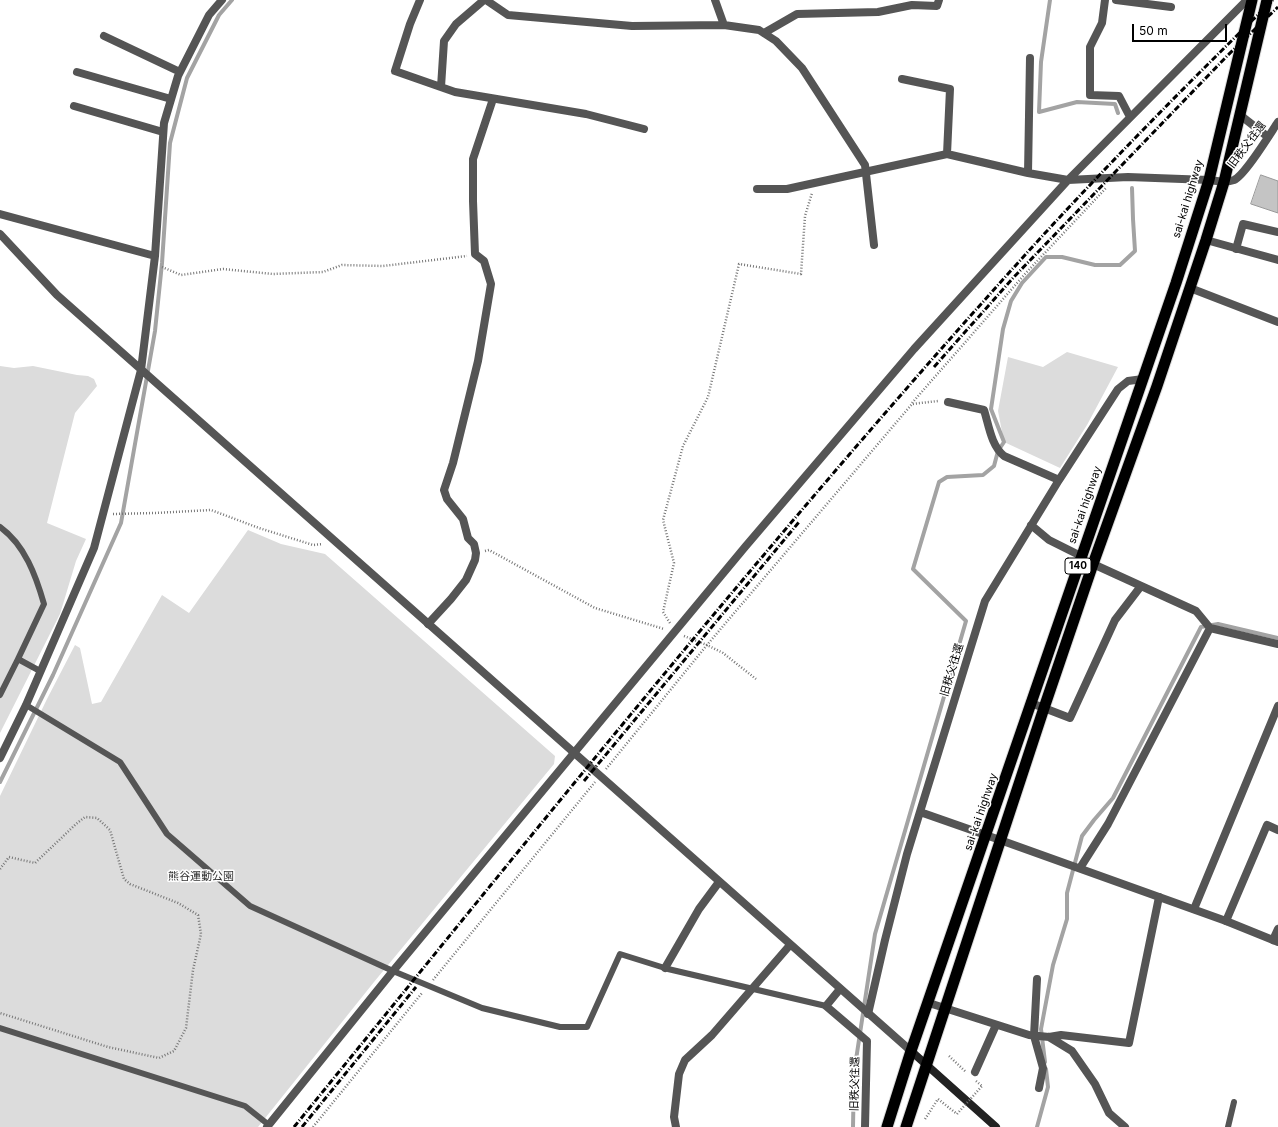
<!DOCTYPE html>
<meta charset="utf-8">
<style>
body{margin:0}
#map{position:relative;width:1278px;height:1127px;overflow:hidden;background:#fff;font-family:Inter,sans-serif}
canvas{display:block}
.scale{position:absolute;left:1132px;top:24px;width:95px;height:18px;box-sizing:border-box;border:2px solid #000;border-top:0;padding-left:5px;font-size:12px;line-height:14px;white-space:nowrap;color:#000;-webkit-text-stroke:3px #fff;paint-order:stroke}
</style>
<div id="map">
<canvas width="1278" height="1127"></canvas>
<div class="scale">50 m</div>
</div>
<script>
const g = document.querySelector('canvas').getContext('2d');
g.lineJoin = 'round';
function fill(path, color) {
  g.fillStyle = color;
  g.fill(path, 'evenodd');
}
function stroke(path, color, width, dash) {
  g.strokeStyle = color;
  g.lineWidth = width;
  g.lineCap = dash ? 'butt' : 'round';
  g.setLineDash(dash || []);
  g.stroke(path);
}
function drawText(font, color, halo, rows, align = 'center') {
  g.font = font + ' Inter,"Noto Sans JP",sans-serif';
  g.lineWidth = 3;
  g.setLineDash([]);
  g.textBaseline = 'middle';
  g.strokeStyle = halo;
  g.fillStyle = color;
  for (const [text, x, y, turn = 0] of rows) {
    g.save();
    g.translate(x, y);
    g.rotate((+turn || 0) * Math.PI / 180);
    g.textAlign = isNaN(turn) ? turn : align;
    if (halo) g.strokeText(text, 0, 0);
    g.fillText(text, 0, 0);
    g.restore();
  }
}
const green = new Path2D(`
 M1067,352l51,15 -31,58 -27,43 -56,-26 -6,-31 10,-54 35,10z
 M0,366l14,2 19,-2 44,9 11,1 6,3 3,7 -22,27 -28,110 39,16 -10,22 -16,53 -60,119z
 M248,530l33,14 44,10 230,202 -1,8 -180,218 -116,145h-258v-331l47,-97 28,-54 5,3 12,56 9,-2 61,-107 27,18z`);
const stream = new Path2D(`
 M1050,0l-9,62 -2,50 38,-10 38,2 3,9
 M0,782l53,-107 68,-152 34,-192 7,-68 8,-120 17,-65 32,-63 13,-15
 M1045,1062l-4,-33 12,-64 14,-46v-26l15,-57 12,-16 19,-22 88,-171 17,-3 60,14
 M853,1127l1,-54 21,-139 91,-313 -53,-52 26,-87 8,-5 36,-2 11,-9 4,-15 6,-9 -13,-33 12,-80 8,-28 11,-18 24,-26h16l33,8h25l15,-14 -2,-32 -1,-31
 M1037,1127l11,-40 -2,-18`);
const building = new Path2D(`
 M1261,175l17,6v32l-27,-9z`);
const path = new Path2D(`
 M162,267l19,8 42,-6 50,5 50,-2 19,-7 41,1 84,-10
 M912,403l113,-129 81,-86
 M113,514l42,-1 56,-3 48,18 54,17 10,-1
 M485,551l4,-1 106,58 69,21
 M670,623l-7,-11 11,-49 -11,-43 20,-74 25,-49 31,-133 62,10 4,-58 7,-23
 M684,636l23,9 205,-241 26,-3
 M606,769l101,-124 16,8 33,26
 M0,869l9,-12 26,6 41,-39 9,-7 12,1 13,12 14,49 6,5 48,19 20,12 3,19 -8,36 -7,58 -12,23 -15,7 -51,-11 -108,-34
 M433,980l162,-198
 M949,1056l17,16
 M976,1081l6,5
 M925,1119l13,-20 19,15
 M313,1127l109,-134`);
const service = new Path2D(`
 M0,527c25,18 36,49 44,77l-26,55 22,12
 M0,695l18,-36
 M26,705l94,57 47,72 83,72 143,65 89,37 78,19h27l33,-73 48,15 158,37
 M0,1028l245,78 24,19
 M1228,1127l6,-25`);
const minor = new Path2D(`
 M420,0l-10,24 -15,47 60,21 131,22 58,15
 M486,0l22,15 124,11 92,-1 35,5 17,11 26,27 63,97 9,80
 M715,0l9,25
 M1105,0l-3,23 -12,24v48l29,1 11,21
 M1116,0l55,7
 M764,33l33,-19 81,-2 34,-7 25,1 2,-6
 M104,36l76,36
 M77,72l94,27
 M902,79l48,10 -3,65
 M441,87l3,-46 12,-17 28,-24
 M74,106l89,26
 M1028,173l2,-115
 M757,189h30l160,-35 81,19 40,7 60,-3 81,3
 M0,214l155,42
 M1206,240l72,20
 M1236,249l7,-25 35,8
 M1190,288l88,34
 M141,370l14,-114 9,-133 14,-47 31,-61 13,-15
 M948,402l36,8c5,16 7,35 20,46l55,24
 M1031,525l18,15 32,16
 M1093,564l103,47 14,17 68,16
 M428,624l23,-25 15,-19 9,-20 1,-7 -2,-9 -6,-6 -5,-19 -16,-20 -3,-9 9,-27 25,-102 13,-77 -7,-23 -9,-7 -2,-53v-42l20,-60
 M1031,703l39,15 45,-98 26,-34
 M920,812l80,28
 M1080,868l28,-44 102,-196
 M1194,909l84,-203
 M1226,921l41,-96 11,5
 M1273,940l5,-11
 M665,968l34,-59 20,-27
 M1037,979l-3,57 9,32 -4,20
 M840,989l-14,17 41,35 -2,86
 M929,1003l100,32 20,2 12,-2 68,8 30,-146
 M868,1014l17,-74 22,-86 78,-253 74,-121 59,-91 10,-8 15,-2
 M1049,1037l23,14 23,33 14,29 16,14
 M975,1072l21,-47
 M267,1127l126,-156 352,-424 169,-198 154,-169 179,-180
 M676,1127l-2,-10 5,-43 6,-14 27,-25 78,-90`);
const tertiary = new Path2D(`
 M1240,115l28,22
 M1209,180c8,1 17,3 25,0 11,-5 36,-46 44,-58
 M0,234l57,61 854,756
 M0,758l26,-53 68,-157 47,-178
 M1000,840l226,81 52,21`);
const secondary = new Path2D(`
 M911,1051l85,76`);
const trunk = new Path2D(`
 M887,1127l24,-76 265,-768 33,-103 43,-180
 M906,1127l138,-419 49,-144 64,-178 49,-146 18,-58 43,-182`);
const rail = new Path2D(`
 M934,367l79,-89 215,-223 50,-48
 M584,781l215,-259
 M294,1127c234,-287 465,-576 713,-852 85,-95 175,-186 266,-275
 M302,1127l114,-140`);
const pathBridge = new Path2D(`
 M957,1114l25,-28`);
const shields = [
 [1078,566,26]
];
const shieldNames = [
 ["140",1078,566]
];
const streetNames = [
 ["旧秩父往還",1247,145,-53],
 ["sai-kai highway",1188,199,-73],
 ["sai-kai highway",1085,505,-71],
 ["旧秩父往還",952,670,-73],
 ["sai-kai highway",981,812,-71],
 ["旧秩父往還",855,1084,-89]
];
const parkNames = [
 ["熊谷運動公園",201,877]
];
fill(green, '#dcdcdc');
stroke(stream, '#a3a3a3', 4);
fill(building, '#c4c4c4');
stroke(building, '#999', 1);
stroke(trunk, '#dbdbdb', 13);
stroke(path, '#777', 2.5, [1, 2]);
stroke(service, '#555', 6);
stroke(minor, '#555', 8);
stroke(tertiary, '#555', 8);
stroke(secondary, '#222', 8);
stroke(trunk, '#000', 11);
stroke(rail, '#000', 3, [6, 2, 1, 2]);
stroke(pathBridge, '#777', 2.5, [1, 2]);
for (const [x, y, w] of shields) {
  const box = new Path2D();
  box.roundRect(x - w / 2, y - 8, w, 16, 3);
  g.fillStyle = '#fff';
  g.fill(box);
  stroke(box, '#000', 1);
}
drawText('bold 10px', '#000', null, shieldNames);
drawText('11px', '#000', '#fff', streetNames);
drawText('11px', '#333', '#fff', parkNames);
</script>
